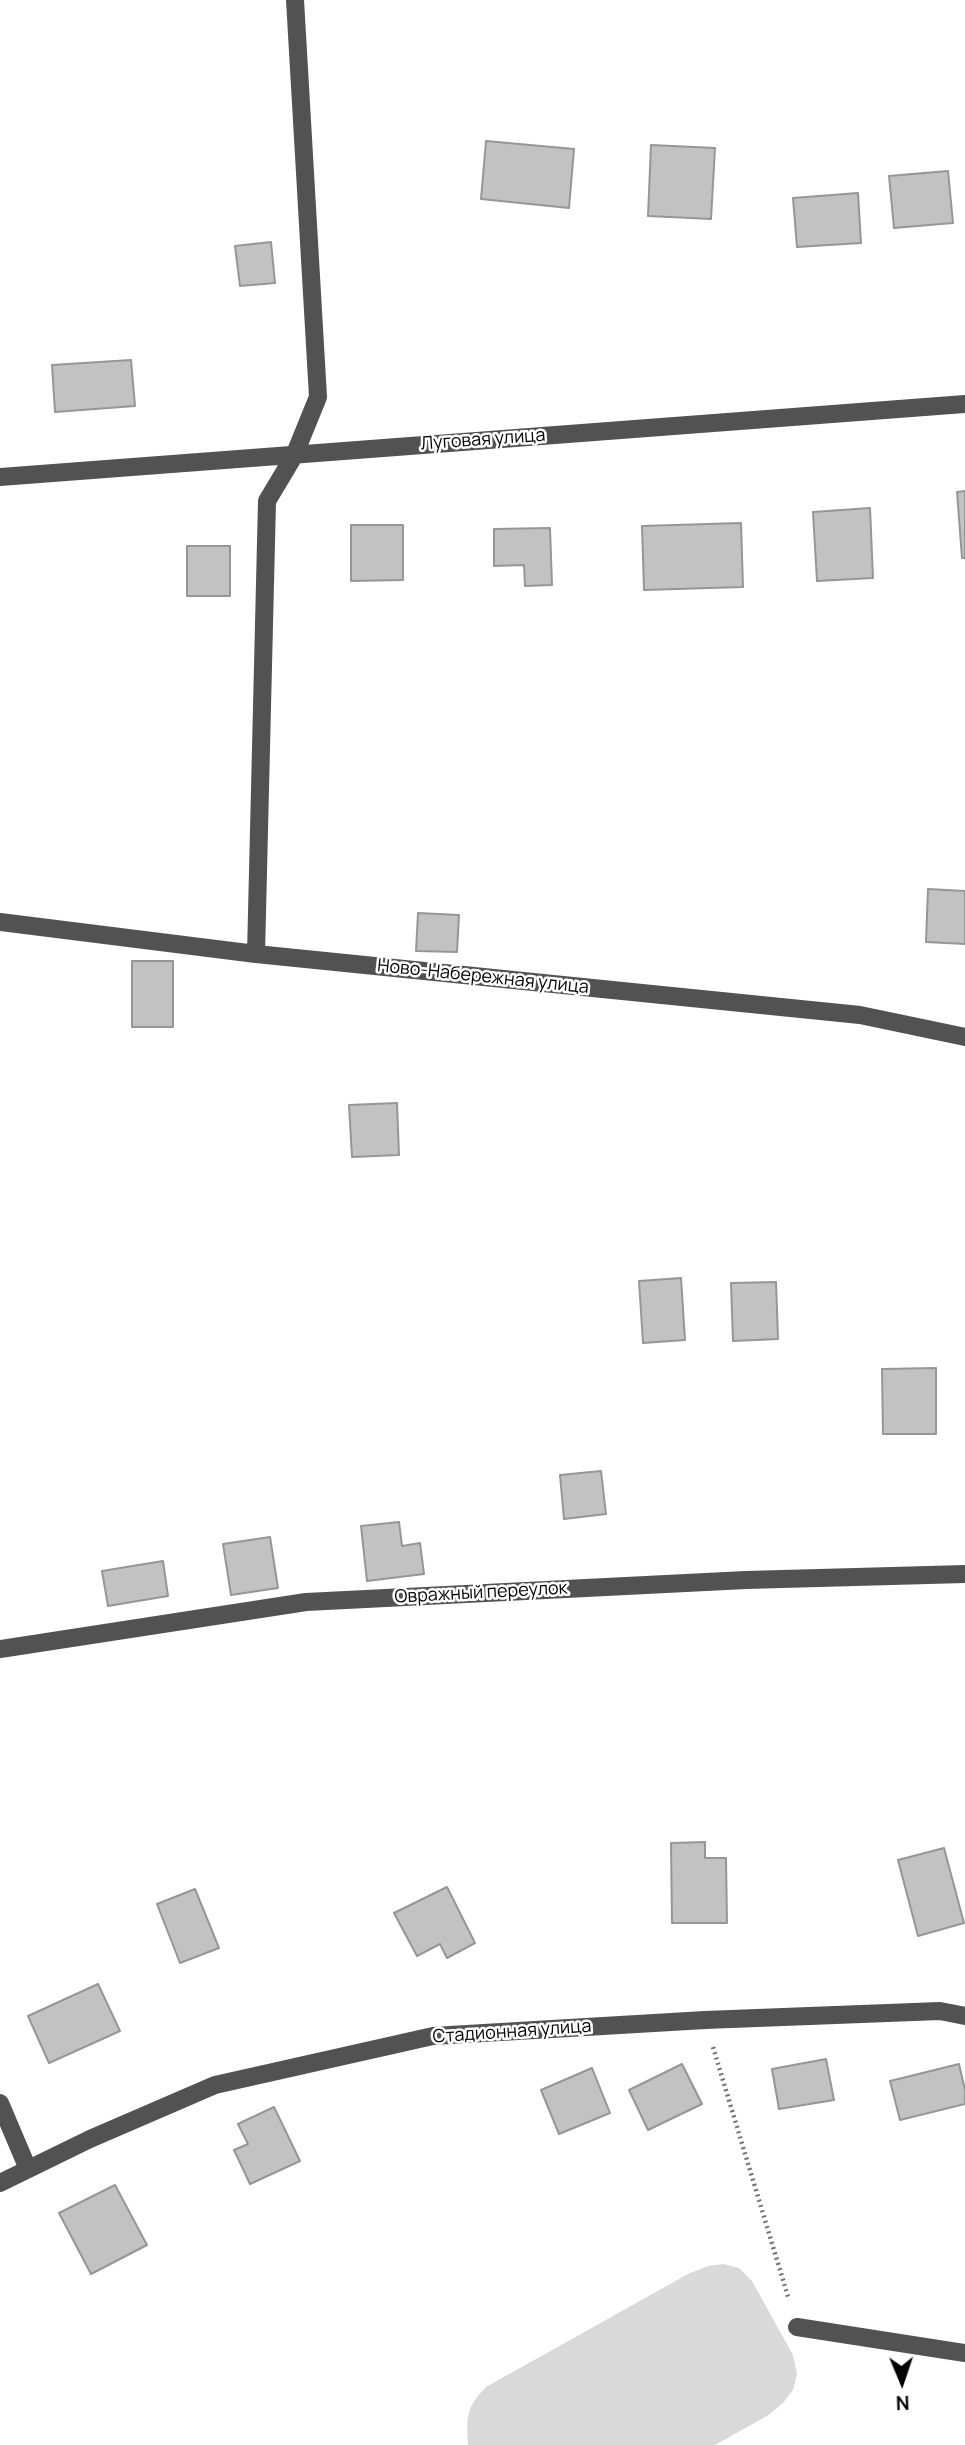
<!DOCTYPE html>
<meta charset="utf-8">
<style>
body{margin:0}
#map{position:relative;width:965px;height:2445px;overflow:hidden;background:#fff;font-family:Manrope,sans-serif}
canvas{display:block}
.north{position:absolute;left:867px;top:2347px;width:70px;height:70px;-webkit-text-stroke:5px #fff;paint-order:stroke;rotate:178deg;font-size:19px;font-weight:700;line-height:28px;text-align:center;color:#000}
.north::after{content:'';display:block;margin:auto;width:24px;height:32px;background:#000;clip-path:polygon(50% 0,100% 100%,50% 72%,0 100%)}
</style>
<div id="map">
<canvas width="965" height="2445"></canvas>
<div class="north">N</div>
</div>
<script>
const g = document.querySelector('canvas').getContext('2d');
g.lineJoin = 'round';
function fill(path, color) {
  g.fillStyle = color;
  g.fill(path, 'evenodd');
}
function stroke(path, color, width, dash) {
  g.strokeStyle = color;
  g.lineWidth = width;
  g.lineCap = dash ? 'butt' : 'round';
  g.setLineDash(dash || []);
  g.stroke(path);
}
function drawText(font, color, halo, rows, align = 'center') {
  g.font = font + ' Manrope,sans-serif';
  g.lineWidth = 5;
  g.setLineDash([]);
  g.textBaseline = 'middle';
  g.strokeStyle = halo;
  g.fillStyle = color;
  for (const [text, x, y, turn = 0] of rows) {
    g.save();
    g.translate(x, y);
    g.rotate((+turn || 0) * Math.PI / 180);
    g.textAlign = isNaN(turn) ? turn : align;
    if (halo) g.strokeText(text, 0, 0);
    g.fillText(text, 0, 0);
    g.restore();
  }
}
const green = new Path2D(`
 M723,2264l16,4 13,13 41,74 4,19 -4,16 -10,13 -16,13 -52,29h-247c-2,-27 -2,-38 18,-58l202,-113 20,-8z`);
const building = new Path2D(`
 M486,141l88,8 -5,59 -88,-9z
 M651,145l64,3 -4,71 -63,-3z
 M948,171l5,52 -59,5 -5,-52z
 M858,193l3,50 -64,4 -4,-49z
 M271,242l4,41 -35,3 -5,-40z
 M131,360l4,46 -80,6 -3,-47z
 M965,491v67h-3l-5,-66z
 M870,508l3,70 -56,3 -4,-69z
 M741,523l2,64 -99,3 -2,-64z
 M351,525h52v55l-52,1z
 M550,528l2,57 -27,1 -1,-21 -30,1v-37z
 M187,546h43v50h-43z
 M928,889l37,2v53l-39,-2z
 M418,913l41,2 -2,37 -41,-1z
 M132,961h41v66h-41z
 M397,1103l2,52 -47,2 -3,-52z
 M681,1278l4,62 -42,3 -4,-62z
 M776,1282l2,57 -45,2 -2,-58z
 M936,1368v66h-53l-1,-65z
 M601,1471l5,43 -42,5 -4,-44z
 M399,1522l3,24 18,-3 4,31 -57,7 -6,-55z
 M270,1537l8,51 -47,7 -8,-51z
 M163,1561l5,35 -60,10 -6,-35z
 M705,1842v16h21l1,65h-55l-1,-80z
 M944,1848l20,75 -46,13 -20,-76z
 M447,1887l28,56 -28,15 -7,-14 -23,12 -23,-43z
 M195,1889l24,59 -39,15 -23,-59z
 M98,1984l22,47 -71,32 -21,-47z
 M826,2059l8,41 -55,9 -7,-40z
 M682,2064l20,40 -54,26 -19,-40z
 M959,2064l6,26v14l-65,16 -10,-39z
 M592,2068l18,45 -51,21 -18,-44z
 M274,2107l26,54 -50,23 -16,-34 14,-6 -10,-20z
 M115,2185l32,60 -56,29 -32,-61z`);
const path = new Path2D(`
 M713,2047l76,253`);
const minor = new Path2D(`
 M0,477l965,-73
 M0,922l256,32 604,61 105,22
 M256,954l11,-453 27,-45 24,-59 -23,-397
 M0,1649l306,-47 440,-22 219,-6
 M0,2103l28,66
 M0,2183l90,-44 125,-54 218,-49 272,-16 235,-9 25,5
 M797,2327l168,26`);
const streetNames = [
 ["Луговая улица",483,440,-4],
 ["Ново-Набережная улица",483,977,6],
 ["Овражный переулок",481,1593,-3],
 ["Стадионная улица",512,2032,-4]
];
fill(green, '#d9d9d9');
fill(building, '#c2c2c2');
stroke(building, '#969696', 2);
stroke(path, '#747474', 4.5, [2, 3.5]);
stroke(minor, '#525252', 18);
drawText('18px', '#000', '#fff', streetNames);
</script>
